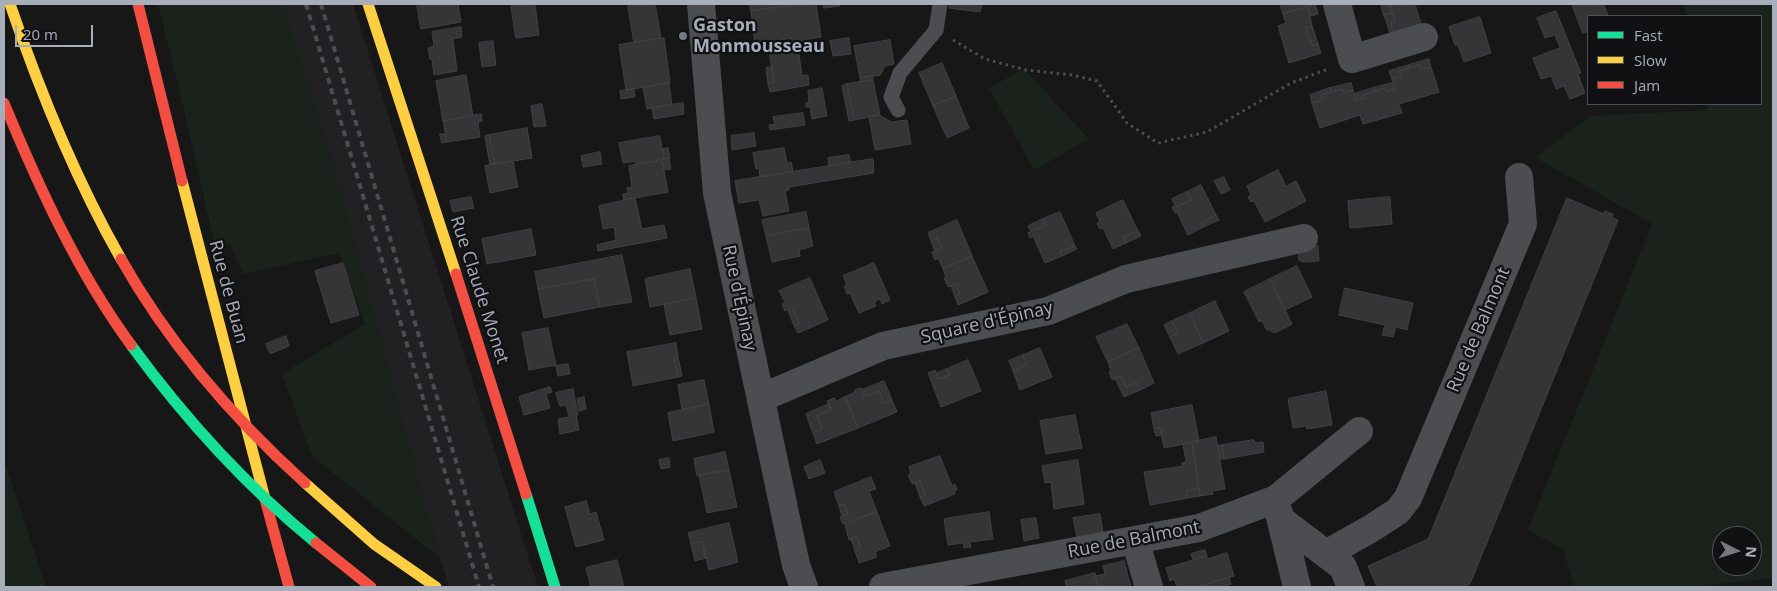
<!DOCTYPE html>
<meta charset="utf-8">
<style>
body{margin:0}
#map{position:relative;width:1777px;height:591px;overflow:hidden;background:#171718;font-family:"Open Sans",sans-serif}
canvas{display:block}
.frame{position:absolute;inset:0;border:5px solid #a7aeba;pointer-events:none}
.legend{position:absolute;left:1587px;top:15px;width:175px;height:90px;box-sizing:border-box;background:#111114;border:1px solid #4d5056;margin:0;padding:6px 9px;list-style:none;font-size:15px;color:#a7aeba}
.legend li{display:flex;align-items:center;gap:10px;height:25px}
.legend b{width:25px;border:1px solid #4d5056}
.north{position:absolute;left:1712px;top:526px;width:50px;height:50px;box-sizing:border-box;background:#111114;border:1px solid #4d5056;border-radius:50%;rotate:95deg;font-size:14px;font-weight:700;line-height:20px;text-align:center;color:#a7aeba}
.north::after{content:'';display:block;margin:auto;width:18px;height:22px;background:#757981;clip-path:polygon(50% 0,100% 100%,50% 72%,0 100%)}
.scale{position:absolute;left:15px;top:25px;width:78px;height:22px;box-sizing:border-box;border:2px solid #a7aeba;border-top:0;padding-left:6px;font-size:15px;line-height:18px;white-space:nowrap;color:#a7aeba;-webkit-text-stroke:4px #111114;paint-order:stroke}
</style>
<div id="map">
<canvas width="1777" height="591"></canvas>
<div class="frame"></div>
<ul class="legend">
<li><b style="height:6px;background:#16e098"></b>Fast</li>
<li><b style="height:6px;background:#ffcf43"></b>Slow</li>
<li><b style="height:6px;background:#f24e42"></b>Jam</li>
</ul>
<div class="north">N</div>
<div class="scale">20 m</div>
</div>
<script>
const g = document.querySelector('canvas').getContext('2d');
g.lineJoin = 'round';
function fill(path, color) {
  g.fillStyle = color;
  g.fill(path, 'evenodd');
}
function stroke(path, color, width, dash) {
  g.strokeStyle = color;
  g.lineWidth = width;
  g.lineCap = dash ? 'butt' : 'round';
  g.setLineDash(dash || []);
  g.stroke(path);
}
function drawText(font, color, halo, rows, align = 'center') {
  g.font = font + ' "Open Sans",sans-serif';
  g.lineWidth = 4.5;
  g.setLineDash([]);
  g.textBaseline = 'middle';
  g.strokeStyle = halo;
  g.fillStyle = color;
  for (const [text, x, y, turn = 0] of rows) {
    g.save();
    g.translate(x, y);
    g.rotate((+turn || 0) * Math.PI / 180);
    g.textAlign = isNaN(turn) ? turn : align;
    if (halo) g.strokeText(text, 0, 0);
    g.fillText(text, 0, 0);
    g.restore();
  }
}
const built = new Path2D(`
 M267,4h86l185,583h-89l-148,-503z`);
const green = new Path2D(`
 M158,4h125l52,163 105,391 -128,-102 -30,-82 83,-50 -26,-71 -96,21 -13,-30 -15,2 -31,-136z
 M1684,4h89v574l-83,9h-116l-11,-38 -35,-19 124,-306 -117,-67 56,-41 117,-6 -1,-6h54v-88h-74zM1722,536h30v30h-30z
 M1024,69l65,70 -55,31 -45,-82z
 M4,460l42,127h-42z`);
const building = new Path2D(`
 M417,4h41l3,18 -40,7z
 M511,4h24l4,31 -23,3z
 M628,4h27l6,34 -27,4z
 M750,4h41v1l-40,6z
 M801,4h15l5,33 -29,5v-4l-37,6 -4,-33z
 M824,4h15l1,2 -16,2z
 M950,4h32l-2,8 -31,-4z
 M1280,4h35l-32,10z
 M1315,4l3,10 -7,2 -3,-9z
 M1381,4l4,1 5,-1 3,9 -9,2z
 M1390,4h25l6,20 -28,8 -2,-9 4,-2z
 M1572,4h36l-4,1 4,11h-20v15l-5,2z
 M1308,7l4,19 -6,2 6,18 6,-2 3,9 -32,10 -11,-37 8,-3 -3,-9z
 M1556,11l25,62 -3,1 7,19 -15,6 -6,-13 -8,3 -5,-13 -10,3 -8,-21 27,-10 -5,-13 -10,3 -8,-20z
 M1393,13l2,8 -4,2 2,9 -3,1 -6,-18z
 M1480,17l11,36 -27,9 -6,-17h-3l-6,-18z
 M1312,26l6,18 -6,2 -6,-18z
 M461,27l1,10 -9,2 4,32 -23,4 -2,-16h-2l-2,-11 6,-2 -2,-14z
 M661,38h3l6,45 -44,7 -7,-45z
 M849,38l2,16 -18,2 -3,-15z
 M890,40l4,24 -9,2 -5,9 -20,3 -6,-32z
 M493,41l3,24 -14,2 -3,-24z
 M798,47l4,29 6,-1 1,10 -39,7 -2,-9 6,-1 -5,-31z
 M1429,59l2,8 -10,2 -1,-4 -10,3 -1,-3z
 M942,63l14,33 -23,10 -14,-33z
 M1409,65l1,3 -11,3 2,5 -9,3 -3,-8z
 M1420,65l1,4 10,-2 8,25 -40,12 3,9 -39,11 -3,-9 -40,13 -8,-25 11,-3 -2,-5 21,-6 1,4 10,-3 3,10 8,-2 -1,-3 22,-7 1,3 9,-2 -3,-10 9,-3 -2,-5z
 M772,67l2,15 -6,1 -2,-15z
 M466,75l7,41 -30,5 -7,-40z
 M873,76v4l-13,2v-4z
 M873,80l7,35 -26,5 -7,-36z
 M669,83l3,22 -25,4 -4,-21z
 M1351,83l2,7 -10,3 -1,-4 -11,3 -1,-4z
 M1392,83l3,6 -9,2 -1,-3 -11,4 -1,-4z
 M847,84l7,36 -5,1 -7,-35z
 M822,88l5,28 -15,3 -2,-12h-4v-4l3,-1 -1,-11z
 M1330,88l1,4 -10,3 2,5 -11,3 -2,-8z
 M1373,88l1,4 -11,3 1,3 -8,2 -2,-6z
 M634,89l1,8 -14,2 -1,-8z
 M956,96l13,32 -22,10 -14,-32z
 M683,103l1,11 -30,5 -2,-11z
 M542,104l4,22 -12,1 -3,-21z
 M803,113l2,12 -35,5 -1,-5 6,-1 -2,-7z
 M481,114l1,7 -4,1 2,15 -33,5 -4,-21z
 M879,115l12,7 16,-2 4,24 -36,6 -6,-33z
 M527,128l5,30 -37,6 -6,-29z
 M754,133l2,13 -24,4 -1,-14z
 M440,134h6l1,8 -5,1z
 M489,135l6,29 -5,1 -5,-29z
 M660,136l4,23 -28,6 -1,-4 -12,2 -4,-20z
 M668,148l2,10 -6,1 -1,-10z
 M784,148l3,15 4,-1 2,10 -33,5 -1,-9 -3,1 -3,-16z
 M600,152l2,12 -19,3 -2,-11z
 M849,155l2,8 -22,3 -1,-8z
 M669,158l2,11 -7,1 -2,-10z
 M873,159l1,14 -85,14v3l-4,1 4,20 -26,5 -4,-16 -20,3 -4,-22z
 M662,160l6,32 -44,8 -1,-6 5,-1 -1,-5 5,-1 -3,-21z
 M513,161l5,26 -28,6 -5,-27z
 M1278,170l8,16 10,-5 10,20 -41,21 -11,-21 -3,1 -3,-5 3,-2 -4,-9z
 M1224,177l6,13 -9,4 -7,-13z
 M1201,185l15,30 -14,8 1,4 -15,8 -11,-23 -2,1 -3,-6 3,-1 1,1 15,-7 -4,-8z
 M1187,192l4,8 -15,7 -4,-8z
 M471,197l3,11 -21,4 -3,-11z
 M1390,197l2,27 -42,4 -2,-27z
 M635,198l7,31 22,-4 3,13 -69,13 -1,-6 19,-5 -2,-13 -11,2 -4,-23z
 M1567,198l37,16 1,-3 8,3 -1,4 6,2 -148,364 -9,3h-84l-9,-21 60,-27z
 M1123,200l15,31 -15,7 3,5 -13,6 -10,-21 -3,1 -3,-6 3,-1 -4,-9z
 M806,212l3,16 -43,8 -4,-16z
 M1060,212l15,34 -15,6 2,4 -17,7 -12,-27 -3,2 -2,-5 18,-8 -3,-6z
 M1216,215l3,5 -16,7 -1,-4z
 M1043,219l3,6 -15,6 -3,-5z
 M957,220l15,36 -29,13 -5,-11 -3,2 -3,-8 10,-4 -5,-10 -6,3 -3,-8z
 M809,228l4,18 -14,4 1,6 -28,6 -6,-26z
 M531,229l5,26 -49,9 -5,-25z
 M1138,231l3,5 -15,7 -3,-5z
 M937,238l5,10 -7,3 -4,-10z
 M1075,246l2,3 -15,7 -2,-4z
 M1318,246l1,15 -16,1 -4,-2 -1,-12z
 M622,255l10,47 -32,5 -6,-28 -56,10 -3,-17z
 M972,256l16,36 -30,13 -3,-8 5,-3 -4,-10 -8,3 -4,-9 2,-1 -3,-8z
 M343,263l16,52 -28,8 -16,-52z
 M874,263l16,37 -8,4 -2,-5 -6,3 2,4 -17,7 -9,-20 -3,1 -3,-8 3,-1 -4,-9z
 M1297,266l15,31 -27,13 -15,-31z
 M690,269l6,29 -46,9 -5,-28z
 M810,278l18,42 -30,13 -4,-7 5,-2 -7,-16 -7,3 -3,-7 3,-2 -6,-11z
 M594,279l6,28 -56,11 -6,-29z
 M1270,279l22,45 -17,9 -9,-4 -4,-8 -3,1 -15,-30z
 M956,284l4,10 -5,3 -4,-11z
 M1345,288l68,15 -6,27 -11,-3 -3,10 -11,-2 3,-10 -46,-10z
 M696,298l6,31 -32,6 -6,-30z
 M1215,301l14,30 -26,12 -13,-30z
 M792,308l7,16 -5,2 -6,-16z
 M1190,313l13,30 -25,11 -8,-17 8,-4 -6,-12z
 M1172,321l6,12 -8,4 -6,-12z
 M1127,324l12,24 -31,14 -12,-25z
 M548,328l8,37 -27,5 -7,-37z
 M286,336l3,10 -19,8 -4,-10z
 M676,343l2,14 -4,1 4,19 -45,9 -6,-34z
 M1040,348l12,29 -32,13 -7,-19 14,-7 -4,-9z
 M1139,348l15,35 -14,7 -4,-8 -10,5 -5,-11 -9,4 -3,-8 2,-1 -3,-9z
 M1023,355l4,9 -14,7 -4,-10z
 M678,357l4,19 -4,1 -4,-19z
 M968,360l13,31 -40,16 -13,-34 7,-3 4,9 11,-4 -3,-6z
 M568,364l2,10 -12,2 -2,-10z
 M947,369l3,6 -11,4 -2,-6z
 M1121,376l5,11 10,-5 4,8 -16,7 -9,-19z
 M704,380l5,24 -27,6 -4,-25z
 M884,381l8,19 -8,4 -5,-13 -14,5 -3,-6z
 M550,387l2,5 -6,2 4,14 -26,7 -5,-18z
 M861,388l4,8 14,-5 5,13 8,-4 5,12 -39,16 -13,-31 10,-5v-2z
 M573,389l5,26h-2l3,15 -19,4 -2,-15 11,-2 -3,-12 -6,1 -4,-13z
 M1326,391l6,34 -25,4 -1,-3 -13,2 -5,-29z
 M584,397l2,12 -7,2 -2,-12z
 M845,397l13,31 -41,16 -4,-11 9,-4 -5,-13 14,-6 -4,-9 7,-3 2,3z
 M709,404l5,28 -41,9 -5,-28z
 M829,404l2,6 -14,6 5,13 -9,4 -7,-19z
 M1192,405l7,36 -35,7 -4,-20 -6,1 -3,-16z
 M1075,415l7,33 -36,6 -6,-33z
 M1160,428l2,7 -6,1 -2,-7z
 M1216,437l9,52 -13,2 1,3 -13,2 -8,-54z
 M1254,440l1,3 8,-1 1,10 -40,7 -2,-14z
 M1192,442l7,47 -12,2 1,7 -38,7 -6,-33 39,-6 -1,-3 4,-1 -3,-18z
 M1222,445l2,14h-4l-2,-13z
 M725,452l4,18 -32,6 -3,-17z
 M940,456l12,30 3,-2 2,6 -3,2 1,2 -31,12 -4,-9 5,-2 -5,-14 -8,3 -4,-9 3,-1 -2,-7z
 M669,458l1,9 -9,2 -2,-9z
 M820,460l5,13 -16,6 -5,-12z
 M1078,460l6,44 -30,5 -3,-27 -6,1 -3,-17z
 M729,470l8,37 -30,6 -8,-38z
 M871,477l5,12 -7,2 8,21 -34,12 -3,-7 8,-3 -4,-10 -5,2 -5,-14z
 M920,481l5,14 -5,2 -5,-14z
 M1199,489l1,7 -12,2 -1,-7z
 M586,501l4,13 6,-2 8,28 -28,7 -11,-40z
 M844,504l4,10 -6,2 -3,-10z
 M877,512l13,34 -15,6 2,5 -18,6 -4,-12 6,-3 -4,-11 -8,3 -4,-16z
 M989,512l4,27 -23,3 1,5 -7,1 -1,-5 -15,2 -4,-26z
 M1100,514l3,18 -26,5 -4,-19z
 M1036,518l3,20 -15,3 -3,-21z
 M729,523l9,39 -29,8 -7,-28 -11,2 -3,-11z
 M857,537l4,11 -6,3 -4,-12z
 M702,542l4,16 -11,3 -4,-17z
 M1205,550l2,6 -14,4 -2,-6z
 M1227,553l7,23 -37,11h-20l-3,-8 -4,2 -4,-13 41,-12v3z
 M617,560l7,27h-33l-5,-19z
 M1124,561l7,26h-33l-3,-11 10,-2 -2,-8z
 M1095,573l3,14h-31l-2,-6z
 M1229,578l2,6 -10,3h-16v-2z`);
const path = new Path2D(`
 M953,40l32,19 41,11 46,5 25,6 30,42 31,20 49,-11 84,-49 37,-14`);
const lane = new Path2D(`
 M898,110l-7,-13 9,-24 36,-43 4,-26`);
const street = new Path2D(`
 M701,4l16,189 79,372 8,22
 M1337,4l15,55 72,-22
 M761,398l122,-52 165,-35 78,-32 178,-41
 M1279,513l18,74
 M1281,520l62,47 8,20
 M1135,540l14,47
 M1326,554l46,-26 26,-17 10,-13 115,-274 -4,-47
 M883,587l316,-59 77,-29 83,-68`);
const fast = new Path2D(`
 M526,494l29,93`);
const slow = new Path2D(`
 M368,4l88,270
 M182,181l83,318`);
const jam = new Path2D(`
 M138,4l44,177
 M456,274l70,220
 M265,499l24,88`);
const rail = new Path2D(`
 M306,4l173,583
 M321,4l172,583`);
const fastBridge = new Path2D(`
 M131,345c54,74 114,140 185,198`);
const slowBridge = new Path2D(`
 M10,4c30,88 65,174 111,255
 M305,483l69,61 62,43`);
const jamBridge = new Path2D(`
 M4,103c35,84 73,168 127,242
 M121,259c48,85 112,159 184,224
 M316,543l55,44`);
const markers = [
 [683,36,5,"#757981"]
];
const poiNames = [
 ["Gaston",693,26],
 ["Monmousseau",693,47]
];
const streetNames = [
 ["Rue Claude Monet",479,290,72],
 ["Rue de Buan",228,292,75],
 ["Rue d'Épinay",739,298,78],
 ["Square d'Épinay",987,323,-13],
 ["Rue de Balmont",1479,330,-67],
 ["Rue de Balmont",1134,540,-11]
];
fill(built, '#212124');
fill(green, '#1b221c');
fill(building, '#353537');
stroke(building, '#404144', 1);
stroke(path, '#4d4e52', 3, [2.5, 4]);
stroke(lane, '#4b4d51', 15);
stroke(street, '#4b4d51', 28);
stroke(fast, '#16e098', 11);
stroke(slow, '#ffcf43', 11);
stroke(jam, '#f24e42', 11);
stroke(rail, '#4b4d50', 4, [6, 5]);
stroke(fastBridge, '#16e098', 11);
stroke(slowBridge, '#ffcf43', 11);
stroke(jamBridge, '#f24e42', 11);
for (const [x, y, r, color] of markers) {
  const dot = new Path2D();
  dot.arc(x, y, r, 0, 2 * Math.PI);
  g.fillStyle = color;
  g.fill(dot);
  stroke(dot, '#111114', 2);
}
drawText('bold 18px', '#a7aeba', '#111114', poiNames, 'left');
drawText('18px', '#a7aeba', '#111114', streetNames);
</script>
